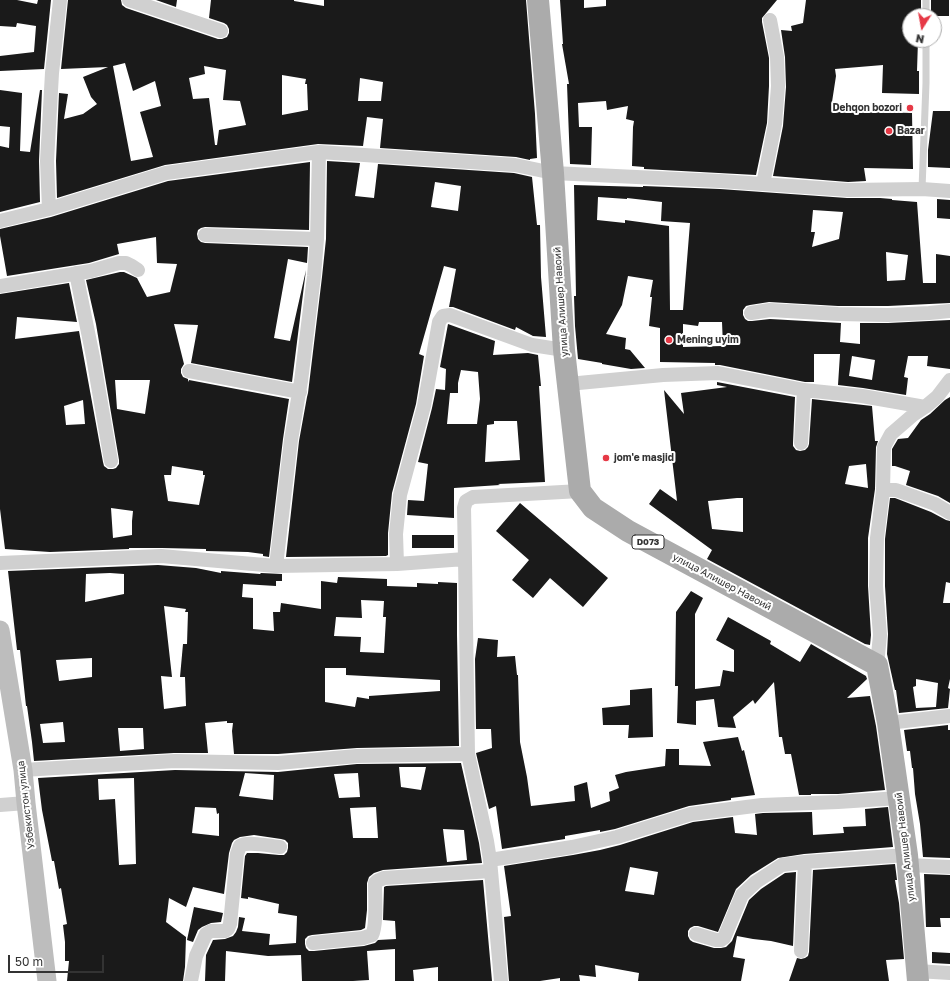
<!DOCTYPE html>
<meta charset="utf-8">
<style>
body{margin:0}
#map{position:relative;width:950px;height:981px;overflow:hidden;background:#fff;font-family:"Golos Text",sans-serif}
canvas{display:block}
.north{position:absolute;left:902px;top:8px;width:40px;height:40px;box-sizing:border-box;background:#fff;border:1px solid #adadad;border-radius:50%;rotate:191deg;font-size:11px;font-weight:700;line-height:16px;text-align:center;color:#333}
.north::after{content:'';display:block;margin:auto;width:14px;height:18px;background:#e63946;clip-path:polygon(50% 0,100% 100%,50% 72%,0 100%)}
.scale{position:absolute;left:8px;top:955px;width:96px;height:18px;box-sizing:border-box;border:2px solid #333;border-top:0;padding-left:5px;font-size:12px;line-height:14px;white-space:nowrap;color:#333;-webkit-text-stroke:3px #fff;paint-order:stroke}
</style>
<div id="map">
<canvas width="950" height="981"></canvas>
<div class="north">N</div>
<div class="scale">50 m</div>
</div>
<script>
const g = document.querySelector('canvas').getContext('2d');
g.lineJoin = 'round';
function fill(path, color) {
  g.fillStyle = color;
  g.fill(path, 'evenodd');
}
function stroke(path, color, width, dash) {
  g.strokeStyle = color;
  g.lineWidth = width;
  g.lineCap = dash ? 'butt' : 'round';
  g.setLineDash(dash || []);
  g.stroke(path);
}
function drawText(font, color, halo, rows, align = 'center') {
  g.font = font + ' "Golos Text",sans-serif';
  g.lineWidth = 4;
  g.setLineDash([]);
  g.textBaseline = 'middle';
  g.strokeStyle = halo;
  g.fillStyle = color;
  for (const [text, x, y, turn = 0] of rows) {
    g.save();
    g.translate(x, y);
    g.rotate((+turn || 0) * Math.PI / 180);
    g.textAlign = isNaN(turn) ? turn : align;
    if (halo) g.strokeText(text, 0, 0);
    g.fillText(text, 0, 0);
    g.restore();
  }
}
const building = new Path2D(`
 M0,0h17l20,4 1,-4h13l-7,69 -44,2v-15l34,-4 2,-26 -19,-3 -1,4 -16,-1z
 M68,0h53l1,5 4,3 92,31h4l5,-2 2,-4v-4l-2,-4 -3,-2 -15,-5 2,-18h83v1l30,5v-6h202l9,114 2,44 -7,1v1l-14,-3 -136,-9 3,-29 -16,-2 -4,29 -45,-2 -153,21 -108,33 -1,-37 3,-68 9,1 -4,25 19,-5 14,-10 -6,-7 -8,-20 25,-10 -47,2zM125,63l8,28 22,-10 6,25 -21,6 13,45 -22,4 -18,-95zM204,66l22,4 -3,30 17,1 6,24 -27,5 -2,15h-2l-6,-47 -16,1 -4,-21 16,-4zM282,75l24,4 -1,5h2l1,26 -26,5zM360,78l23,4 -2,19h-23z
 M156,0h21l-1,7z
 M560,0h24v8l22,-2v-6h171l-15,18v4l7,36v28l-2,37 -11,52 -112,-6v-2l-12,-1 1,-39 1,-6 -8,-2 2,-13 -21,4 -1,-9 -28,2 1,24h13l-1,38 -21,-1 -3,-80h2l-7,-40h1z
 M806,0h115v16h-13v24h10l-1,31h2v23l-37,-1 1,-28 -48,4 1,7 -4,26 25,8 17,2 38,1 1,56 -49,-1 2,13 -18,1 -75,-6 10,-50 3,-39 -1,-30 -4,-27 11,1 -1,-5 12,-3z
 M931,0h18v16h-18z
 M0,90l22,3 -2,58 10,1 10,-62h2l-3,71 1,41 -40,10v-66l9,2 1,-21 -10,-1z
 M933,111h17v57l-22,-1v-17z
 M327,161l33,2 -5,33 19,2 4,-34 136,9 18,4 5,48h3l1,52 5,60 -13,-1 -17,-9 -1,3 -62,-23h-4l7,-38 -12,-3 -25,88 5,2 -8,48 -24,89 -4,40v22l-2,1 -100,1 13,-116 8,-44 1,-4 14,-116 4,-38zM435,182l26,4 -3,25 -27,-4z
 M310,162l-1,68 -104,-3 -4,1 -3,2 -1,4 1,5 3,3 4,1 103,4 -1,16 -19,-4 -14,79 16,3 16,-71 -14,112 -101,-19 7,-38 -24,-1 10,40 -3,5v4l2,4 5,2v3l1,-2 100,19 -6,40 -14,118 -6,-1v-2l-15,-2 -42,-1v-2l-44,-1h-33v1l-79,3 -45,-3 -5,-40v-215l69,-11 8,39 -60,-5 -2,22 64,-8 24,131 1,4 4,3h5l3,-1 3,-4v-4l-23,-136 -10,-44 34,-8h4l13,6 10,19 23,-5 7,-28 -20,-1 -1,-26 -39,7 2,10 -30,9 -82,13 -7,-40v-7l51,-12 117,-36zM115,380h35l-5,34 -28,-5zM83,400l2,24 -19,1 -2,-19zM172,466l31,5v4h2l-6,30 -31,-4 -4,-26h7zM111,508l22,3 -1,10v14l-19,3z
 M574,185l69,2v-1l77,3 127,9h33l12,1v1l25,2 6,81h13v-29l14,2v47l-62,3h-50l-69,-4 -19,3 -4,1 -3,4v5l2,4 3,2h4l18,-2 71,4 -1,19 20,2v-21h28l62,-3v49l-23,-3 1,-10h-20l-4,21 4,1 -2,17 -43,-7 -25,-3 2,-31h-26v28h-9l-85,-17h-5v-2l-55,-1v-34l-11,-2 3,-29h-2l3,-17 -25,-4 -6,29 -16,29 20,4 -1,11 5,1 15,18 -14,1 -29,-5v-1l-24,-4 -3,-33 -1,-30h2zM598,197l29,2v-1l35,4 -1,19 29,2 -7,87h-13l-1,-84 -44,-6v3l-28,-3zM813,210l30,2 -4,27 -27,8 3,-15h-4zM886,252l22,3 -3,25 -18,1zM699,322h23l1,24 -40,1v-23l15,2zM852,356l23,4 -3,20 -23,-4z
 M937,199l13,1v19l-13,-1z
 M448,324l47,17 -2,14 35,-2 10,2 3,31h-2l6,96 -47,2 2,1 -46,3v30l-47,-3 1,-15 16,1 4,-37 -10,-2 14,-54 4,-19 9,1 1,-21 -6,-2zM461,370l17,2 2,27 -3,25h-30l3,-31h8v-10zM494,421h23l3,39 -35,2 2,-37 7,-1z
 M717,382l78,15 -2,46v3l3,4 4,1 5,-1 3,-3 1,-3 3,-45 60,7 3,35h3l-2,6 -1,42 -7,49v48l3,49 -1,10 -5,-1 -158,-85 5,-9 -63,-46 11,-15 17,12 -13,-111 20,24 -3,-21 46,-6 -10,-2zM866,464l2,24 -23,-4 4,-18zM737,498h6v34l-31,-3 -4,-28z
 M950,397v106l-12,-7 -32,-11 4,-14 -15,-5h-3v-17l6,-10 10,-1 13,-18 9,-6 15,-14z
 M890,498h5l36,14 15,8 4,1v62l-4,-1 -3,21h7v76l-2,9 2,1 -2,19 -49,5 -3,-23h-1l-8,-36 1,-20 -3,-48v-47zM916,679l22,4 -2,24 -20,1 -3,-21 3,-1z
 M520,503l88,75 -25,29 -33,-29 -17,20 -21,-18 17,-20 -33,-29z
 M412,535h42v13h-42z
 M158,565l38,3 25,5v-2l39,3 1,-1 21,1v7h-6v5l-33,-2 -1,13 11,1v31l21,2 -1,-19h7l1,-9 40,6v-28l16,2 1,-6 49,2v7l30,1v-4l21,1v-2l19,1v52l2,111 -102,2 -79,6h-44l-2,-23 1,-8h-6v-2l-22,2 3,30h-34l-140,8 -2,-19 -5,-36h-1l-6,-56h-3l-9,-79zM110,573l14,1v20l-39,8 1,-28zM361,600l23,1 -1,16h3l-2,36 -24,-1 1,-15 -27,-1 2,-19 26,1zM164,606l22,3 -1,3h3l-1,32h-4l-3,33h5l1,29 -22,3 -3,-33 11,1zM92,658v19l-33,4 -3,-21zM325,668h21v7l94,5v11l-71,5v3l-12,-2 -2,10 -30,-5zM63,722l2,20 -22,1 -3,-19zM118,728h25l1,21 -24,2z
 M691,591l12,7 -8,16v75l25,-3 3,-16 11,2v-22l-18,-10 12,-23 43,24 -1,3 30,18 11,-18 55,32 1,3 -20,19 23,-2 6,30 9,64 -47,4h-27v1h-12l-8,-41h-6l-3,-17h-3l-5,-55 -19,22 -2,-4 -20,17 3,11 -18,-1 -4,-28 -18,2v24l-19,-2 1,-37h-3l1,-74z
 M478,638l20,2 -1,17 18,-1 2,19h1l2,67 7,35 4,29 44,-5 -1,-15 13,-4 4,26 19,-7 -1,-9 10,-4 -4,-13 11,-3 39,-6 1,-17h13v16l32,1 -8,-24 35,-5 4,14 2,-1 11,45 -24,3v2l-42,6 -74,23 -15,3v-2l-35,6v3l-63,10 -6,-43 -7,3 -13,-56 16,-5 -1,-19h-15l-1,-70z
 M652,688l1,49 -25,1 1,-13h-26l-1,-17 28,-3v-15z
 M948,725v5h2v128l-27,-1 -3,-33 -5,-30 -2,-26h-1l-2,-17h-3l-3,-21z
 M461,763l18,80 3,20 -99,7 -9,3 -5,4 -2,6v27l-2,18 -4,2 -49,5 -4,1 -3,3v5l1,4 3,3h5l50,-5 11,-3 3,-3 18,-1 -1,-18 -12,-1 1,-33 2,-1 97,-6 9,101h-54v-14l-25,3 1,11h-19v-32l-28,2 2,29 -16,1h-51l-1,-26 -33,1 -42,-5 -1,30h-20l1,-26 7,-15 12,-1 8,-3 3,-4 2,-5 1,-10 6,1 -3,13 28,3 -1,11 27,-2 1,-27 -19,-3 1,-9 -31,-7v2l-7,-1 4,-42 2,-3h11l21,2h5l3,-3 1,-4v-5l-3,-3 -4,-1 -27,-4 -14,2 -6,3 -2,3 -3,10 -5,41 -31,-7 -7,20 -17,-9 -3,24 20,15 -1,30 -2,14h-116l2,-20h-4v-19l-2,-17 4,-1 -6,-36 -2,1 -5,-28h-2l-10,-51 -4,-32 137,-8 103,2 79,-8zM399,767h27l-5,23 -20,-3zM245,773l29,2 -1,25 -34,-4zM358,773l2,24 -21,1 -5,-24zM134,778l2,86 -17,1 -4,-66 -16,1 -1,-21zM195,807l21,1 1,6 2,-1v23l-27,-3zM376,807l2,31h-25l-3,-30zM443,829l21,1 3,30 -20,2z
 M888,807l5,40 -89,7 -26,4 -27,17 -15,14 -18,43 -20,-6h-4l-4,2 -2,3v5l2,4 3,2 21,6h7l5,-1 6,-6 17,-41 12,-11 24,-16 11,-1 -3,74 -22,-5 -18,-2 -16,-3 -4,21 12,2 -4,22h-103l1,-8 -44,-8 1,12 -17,-2 1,6h-20v-3l-20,3h-31l-5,-64 7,-1 -7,-50 69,-11 27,-5 20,-5 73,-23 40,-5 2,16 22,2 -2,-21 8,-1 49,-1 1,23 31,-2 -1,-6 23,-1 -1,-17zM630,867l28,5 -4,23 -29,-4z
 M895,864l2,16h-2l4,23 5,56 -18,1 3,21h-100l8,-23 4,1 4,-1 3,-2 1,-4 4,-82z
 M924,874l26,1v43h-10l1,9h-15z
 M194,907l29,6 -2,9 -10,1 -9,4 -4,3 -5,12 -6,-2z
 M932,952l18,1v11l-18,-1z`);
const lane = new Path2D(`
 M926,0v16
 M922,189l4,-106v-43`);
const street = new Path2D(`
 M129,0l92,31
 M763,184l12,-60 3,-38 -1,-29 -7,-37
 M49,209l-2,-48 5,-88 8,-73
 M0,221l49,-12 117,-36 153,-21 196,13 38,8 167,8 128,9 74,-1 28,2
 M205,235l112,4
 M76,273l17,84 18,104
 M0,286l91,-15 28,-8h7l6,3 6,4
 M751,313l19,-3 68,4 50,1 41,-2 21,-2
 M189,371l111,21
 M568,384l95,-9 55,-2 86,17 58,6 63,11
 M801,443l3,-53
 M883,490h13l39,14 15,9
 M0,563l161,-7 115,10 121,-2 68,-5 -1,-51 2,-7 7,-4 107,-6
 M397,564l-1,-30 4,-39 24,-89 15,-84 4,-6 7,-1 82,30 32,5
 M276,566l15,-126 10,-59 13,-105 3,-37 2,-87
 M877,665l3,-30 -4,-49 1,-48 6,-48 1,-43 7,-13 22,-19 12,-8 12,-10 13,-17
 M888,723l62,-7
 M468,754l19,87 3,19 11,121
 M23,770l152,-9 103,2 79,-7 111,-2 -3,-195
 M0,805l26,-2
 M490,860l82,-13 45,-10 74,-23 71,-9 76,-3 61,-4
 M908,865l42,2
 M696,934l20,6h5l3,-2 18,-43 14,-13 26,-17 23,-3 102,-7
 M313,943l50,-5 9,-3c5,-9 3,-40 3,-52l2,-2 7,-3 107,-7
 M801,951l4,-89
 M917,971l33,2
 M191,981l5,-25 10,-22 5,-3h14l3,-2 2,-5 7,-70 3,-8c8,-5 30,0 40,1`);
const secondary = new Path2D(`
 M0,630l23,140 3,33 21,178`);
const primary = new Path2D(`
 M538,0l15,173 11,177 16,141 13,17 35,23 249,134 11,58 19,132 11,126`);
const markers = [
 [910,108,4,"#e63946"],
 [889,131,4,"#e63946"],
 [669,340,4,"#e63946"],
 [606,458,4,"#e63946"]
];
const shields = [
 [648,542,32]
];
const shieldNames = [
 ["D073",648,542]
];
const poiNames = [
 ["Dehqon bozori",902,108,"right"],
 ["Bazar",897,131],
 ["Mening uyim",677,340],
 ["jom'e masjid",614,458]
];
const streetNames = [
 ["улица Алишер Навоий",561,302,-94],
 ["улица Алишер Навоий",722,582,28],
 ["Узбекистон улица",26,805,-97],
 ["улица Алишер Навоий",905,847,-97]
];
fill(building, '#1a1a1a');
stroke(lane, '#d0d0d0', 7);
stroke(street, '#d0d0d0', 14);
stroke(secondary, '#bdbdbd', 19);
stroke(primary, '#ababab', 22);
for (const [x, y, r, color] of markers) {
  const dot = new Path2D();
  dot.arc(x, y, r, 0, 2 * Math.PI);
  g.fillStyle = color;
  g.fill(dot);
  stroke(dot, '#fff', 1.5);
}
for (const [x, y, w] of shields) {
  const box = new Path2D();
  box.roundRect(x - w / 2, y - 7, w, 14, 3);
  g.fillStyle = '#fff';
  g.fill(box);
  stroke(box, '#333', 1);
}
drawText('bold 9px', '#333', null, shieldNames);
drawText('bold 10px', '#333', '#fff', poiNames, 'left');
drawText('10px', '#333', '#fff', streetNames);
</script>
